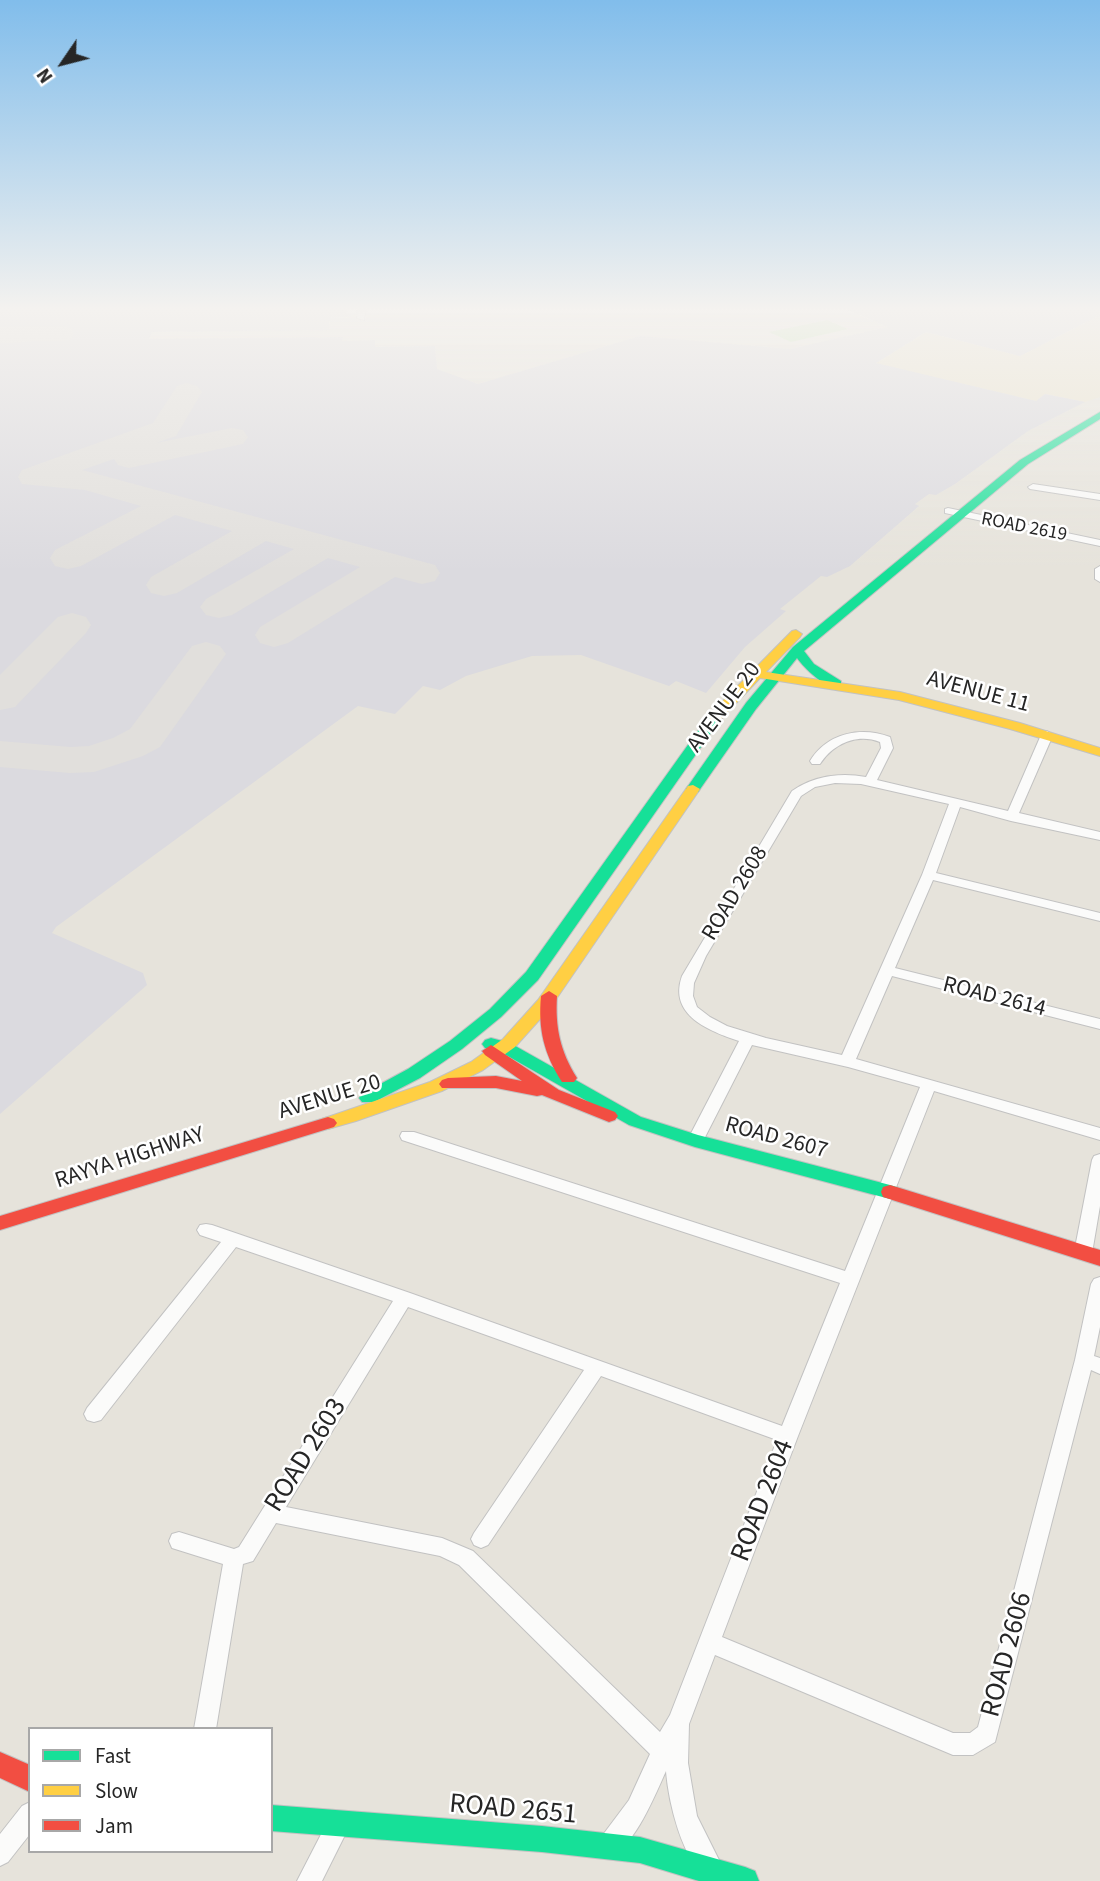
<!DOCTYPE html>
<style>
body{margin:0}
#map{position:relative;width:1100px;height:1881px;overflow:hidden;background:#e6e3db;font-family:"Source Sans 3",sans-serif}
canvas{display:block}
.legend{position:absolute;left:28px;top:1727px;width:245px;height:126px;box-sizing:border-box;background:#fff;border:2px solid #a8a8a8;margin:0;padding:9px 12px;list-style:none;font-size:21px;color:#262626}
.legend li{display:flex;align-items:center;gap:14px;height:35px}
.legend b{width:35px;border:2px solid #a8a8a8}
.north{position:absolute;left:28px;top:28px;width:70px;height:70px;-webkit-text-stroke:5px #fff;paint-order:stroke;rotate:235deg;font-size:19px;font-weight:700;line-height:28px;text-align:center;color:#262626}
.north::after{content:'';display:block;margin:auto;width:24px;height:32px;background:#262626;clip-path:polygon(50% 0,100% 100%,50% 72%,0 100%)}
</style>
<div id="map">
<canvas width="1100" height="1881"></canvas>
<ul class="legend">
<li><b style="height:9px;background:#16e098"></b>Fast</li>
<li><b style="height:9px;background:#ffcf43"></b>Slow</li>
<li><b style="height:9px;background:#f24e42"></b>Jam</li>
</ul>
<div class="north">N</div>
</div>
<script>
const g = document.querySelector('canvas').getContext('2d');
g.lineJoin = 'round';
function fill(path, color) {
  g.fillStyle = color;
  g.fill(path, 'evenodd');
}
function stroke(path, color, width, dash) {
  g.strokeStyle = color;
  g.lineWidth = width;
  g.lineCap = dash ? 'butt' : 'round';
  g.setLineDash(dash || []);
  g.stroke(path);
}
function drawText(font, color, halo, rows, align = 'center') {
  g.font = font + ' "Source Sans 3",sans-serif';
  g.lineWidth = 5;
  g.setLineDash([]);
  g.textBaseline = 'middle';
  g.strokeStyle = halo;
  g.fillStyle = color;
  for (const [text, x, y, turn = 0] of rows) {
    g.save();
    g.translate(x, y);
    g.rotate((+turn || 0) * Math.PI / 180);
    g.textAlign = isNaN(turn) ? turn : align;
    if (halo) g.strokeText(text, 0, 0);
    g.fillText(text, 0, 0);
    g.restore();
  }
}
const education = new Path2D(`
 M1100,315v82l-15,5 -40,-8 -9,7 -161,-37 51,-32 94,24z`);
const airport = new Path2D(`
 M0,308h347l-1,6h5v3l-21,1 -1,12 -177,2 -3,7 194,-2 -1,4 33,-1v7l60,-1 2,23 41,15 162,-48 150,13 97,-22 -43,-19h256v7l-80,41 -94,-24 -50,31 160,38 9,-7 40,8 -57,29 -73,53 -19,11 -7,-1 -14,10 4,2 -69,60 -23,11 -6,-1 -41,33 6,2 -41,36 -39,46 -30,-12 -7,5 -88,-31 -49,1 -66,20 -26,14 -17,-4 -28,28 -37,-8 -302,221 -4,6 91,40 4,12 -147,129z`);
const green = new Path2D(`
 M827,320l21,9 -57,13 -22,-10z`);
const taxiway = new Path2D(`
 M60,326l10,2 4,6 -4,6 -70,3v-16z
 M187,383l10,3 5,6 -26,44 -20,7 76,-15 11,2 5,7 -5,7 -114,24 -11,-3 -4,-6 -32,11 353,95 5,8 -5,8 -13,3 -27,-7 -107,66 -14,4 -14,-4 -5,-8 5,-8 100,-60 -32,-9 -96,57 -13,3 -13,-3 -6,-8 6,-8 88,-50 -28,-8 -89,52 -13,3 -13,-3 -5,-8 5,-8 81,-46 -57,-16 -94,51 -13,3 -13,-3 -5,-8 5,-8 86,-44 -56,-16 -63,-6 -4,-7 4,-7 131,-47 24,-37z
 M72,613l14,4 5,8 -5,8 -71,74 -15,3v-35l58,-58z
 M206,642l14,4 6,8 -66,93 -17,9 -49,16 -24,1 -70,-6v-26l70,6 19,-1 24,-8 17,-9 62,-83z`);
const street = new Path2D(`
 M358,308h8l-2,12 -7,-2z
 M1033,484l67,10v6l-70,-11 -2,-2z
 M948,508l152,32v6l-155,-33v-4z
 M1100,566v16l-5,-3v-10z
 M1047,731l6,4 -34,78 81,19v8l-89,-19 -51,-14 -24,66 164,40v8l-167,-41 -38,88 205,51v10l-208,-53 -36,83 244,69v12l-166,-49 -136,345 -76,201 231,96h17l8,-6 97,-367 16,-76 3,-5 6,-2v50l-6,29 6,2v16l-9,-4 -96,372 -22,13h-20l-238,-100 -26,69 -1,39 9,53 24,48 -4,8 -8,4c-27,-11 -41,-78 -43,-105 -11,24 -31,75 -56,85l-8,-4 -4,-8 4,-8 27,-36 21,-46 -191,-189 -19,-9 -164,-33 -23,38 -10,3 -27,165h-22l29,-165 -51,-16 -3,-7 3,-7 7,-2 55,17 5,-2 154,-246 -157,-54 -135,173 -7,2 -7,-2 -3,-6 3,-6 134,-166 -21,-7 -3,-5 3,-5 6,-1 6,1 198,68 372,133 58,-143 -438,-143 -2,-4 2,-4h12l431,139 75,-184 -72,-20 -96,-22 -51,100h-12l-2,-4 52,-100c-30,-10 -71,-26 -57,-65l110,-185c21,-15 48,-19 74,-14l15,-29 -1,-6c-23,-9 -47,2 -60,22h-8l-2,-3c17,-28 51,-35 80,-24l3,11 -16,32 131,31 33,-76zM835,783l26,1 88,20 -27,71 -80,180 -76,-17 -39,-12 -17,-9 -13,-10 -4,-11 1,-13 12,-27 95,-160 14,-9zM408,1307l176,63 -110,163 -3,6 3,6 7,3 7,-3 113,-169 176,64 -107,275 -10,17 -187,-181 -31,-13 -156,-31z
 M1100,1154v52l-8,47 -3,5 -6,2 -6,-2 -3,-5 18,-93 2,-4z
 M30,1802v32l-22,28 -8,4v-32l22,-28z
 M339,1811l8,4 4,8 -29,58h-25l34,-66z`);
const fast = new Path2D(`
 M1100,412v7l-72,45 -224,187 10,13 27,17v6c-16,2 -35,-17 -44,-29l-41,51 -58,83h-10l-2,-3 60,-86 47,-56 227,-187z
 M715,713l7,4 -184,263 -37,37 -39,32 -42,29 -46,24h-12l-3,-4 3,-4 46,-25 42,-28 40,-32 36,-37 184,-258z
 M491,1038l19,5 131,74 57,18 192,50 7,2 2,5 -2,5 -7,2 -195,-52 -66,-22 -130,-74 -14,-3 -3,-4 3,-4z
 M271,1805l271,21 98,11 105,30 10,4 4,10h-60l-59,-18 -98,-11 -271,-21z`);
const slow = new Path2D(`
 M796,630l6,4 -2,3 -34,35 134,20 120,31 80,25v8l-90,-27 -111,-29 -139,-22 -40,42h-10v-6l82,-83z
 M693,785l7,4 -150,219 -35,39 -32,23 -41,21 -86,30 -28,8 -6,-2 -3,-4 3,-4 108,-37 41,-20 32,-23 35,-39 150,-214z`);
const jam = new Path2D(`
 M549,991l8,5c-2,31 3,55 20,82l-3,4h-12c-18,-28 -24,-53 -21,-86z
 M491,1045l68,45 56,22 3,4 -3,4 -6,2 -67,-27 -5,1 -41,-8h-54l-3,-4 3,-4 6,-2 48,-2 26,5 -37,-26 -3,-4z
 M328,1117l6,2 3,4 -3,4 -334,103v-14z
 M890,1185l210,65v16l-217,-69 -2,-5 2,-5z
 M0,1752l30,13v27l-30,-14z`);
const farStreetnames = [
 ["ROAD 2619",1024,528,11]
];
const streetNames = [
 ["AVENUE 11",978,693,15],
 ["AVENUE 20",725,708,-53],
 ["ROAD 2608",736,894,-59],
 ["ROAD 2614",994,998,14],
 ["AVENUE 20",330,1098,-17],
 ["ROAD 2607",776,1139,15],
 ["RAYYA HIGHWAY",130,1159,-18]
];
const nearStreetnames = [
 ["ROAD 2603",307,1456,-58],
 ["ROAD 2604",764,1501,-69],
 ["ROAD 2606",1008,1655,-75],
 ["ROAD 2651",513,1811,5]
];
fill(education, '#ebe4ce');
fill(airport, '#dbdadf');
fill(green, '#c2e5b0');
fill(taxiway, '#e1dfdc');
stroke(street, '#c2c2c2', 2);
stroke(fast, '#c2c2c2', 2);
stroke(slow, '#c2c2c2', 2);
stroke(jam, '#c2c2c2', 2);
fill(street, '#fbfbfa');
fill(fast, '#16e098');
fill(slow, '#ffcf43');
fill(jam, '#f24e42');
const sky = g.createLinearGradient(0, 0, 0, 572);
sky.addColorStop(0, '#81bdeb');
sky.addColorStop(0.54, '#f4f2ef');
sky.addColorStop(1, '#f4f2ef00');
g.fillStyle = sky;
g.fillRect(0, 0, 1100, 572);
drawText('19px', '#262626', '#fff', farStreetnames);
drawText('23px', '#262626', '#fff', streetNames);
drawText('28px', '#262626', '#fff', nearStreetnames);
</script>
